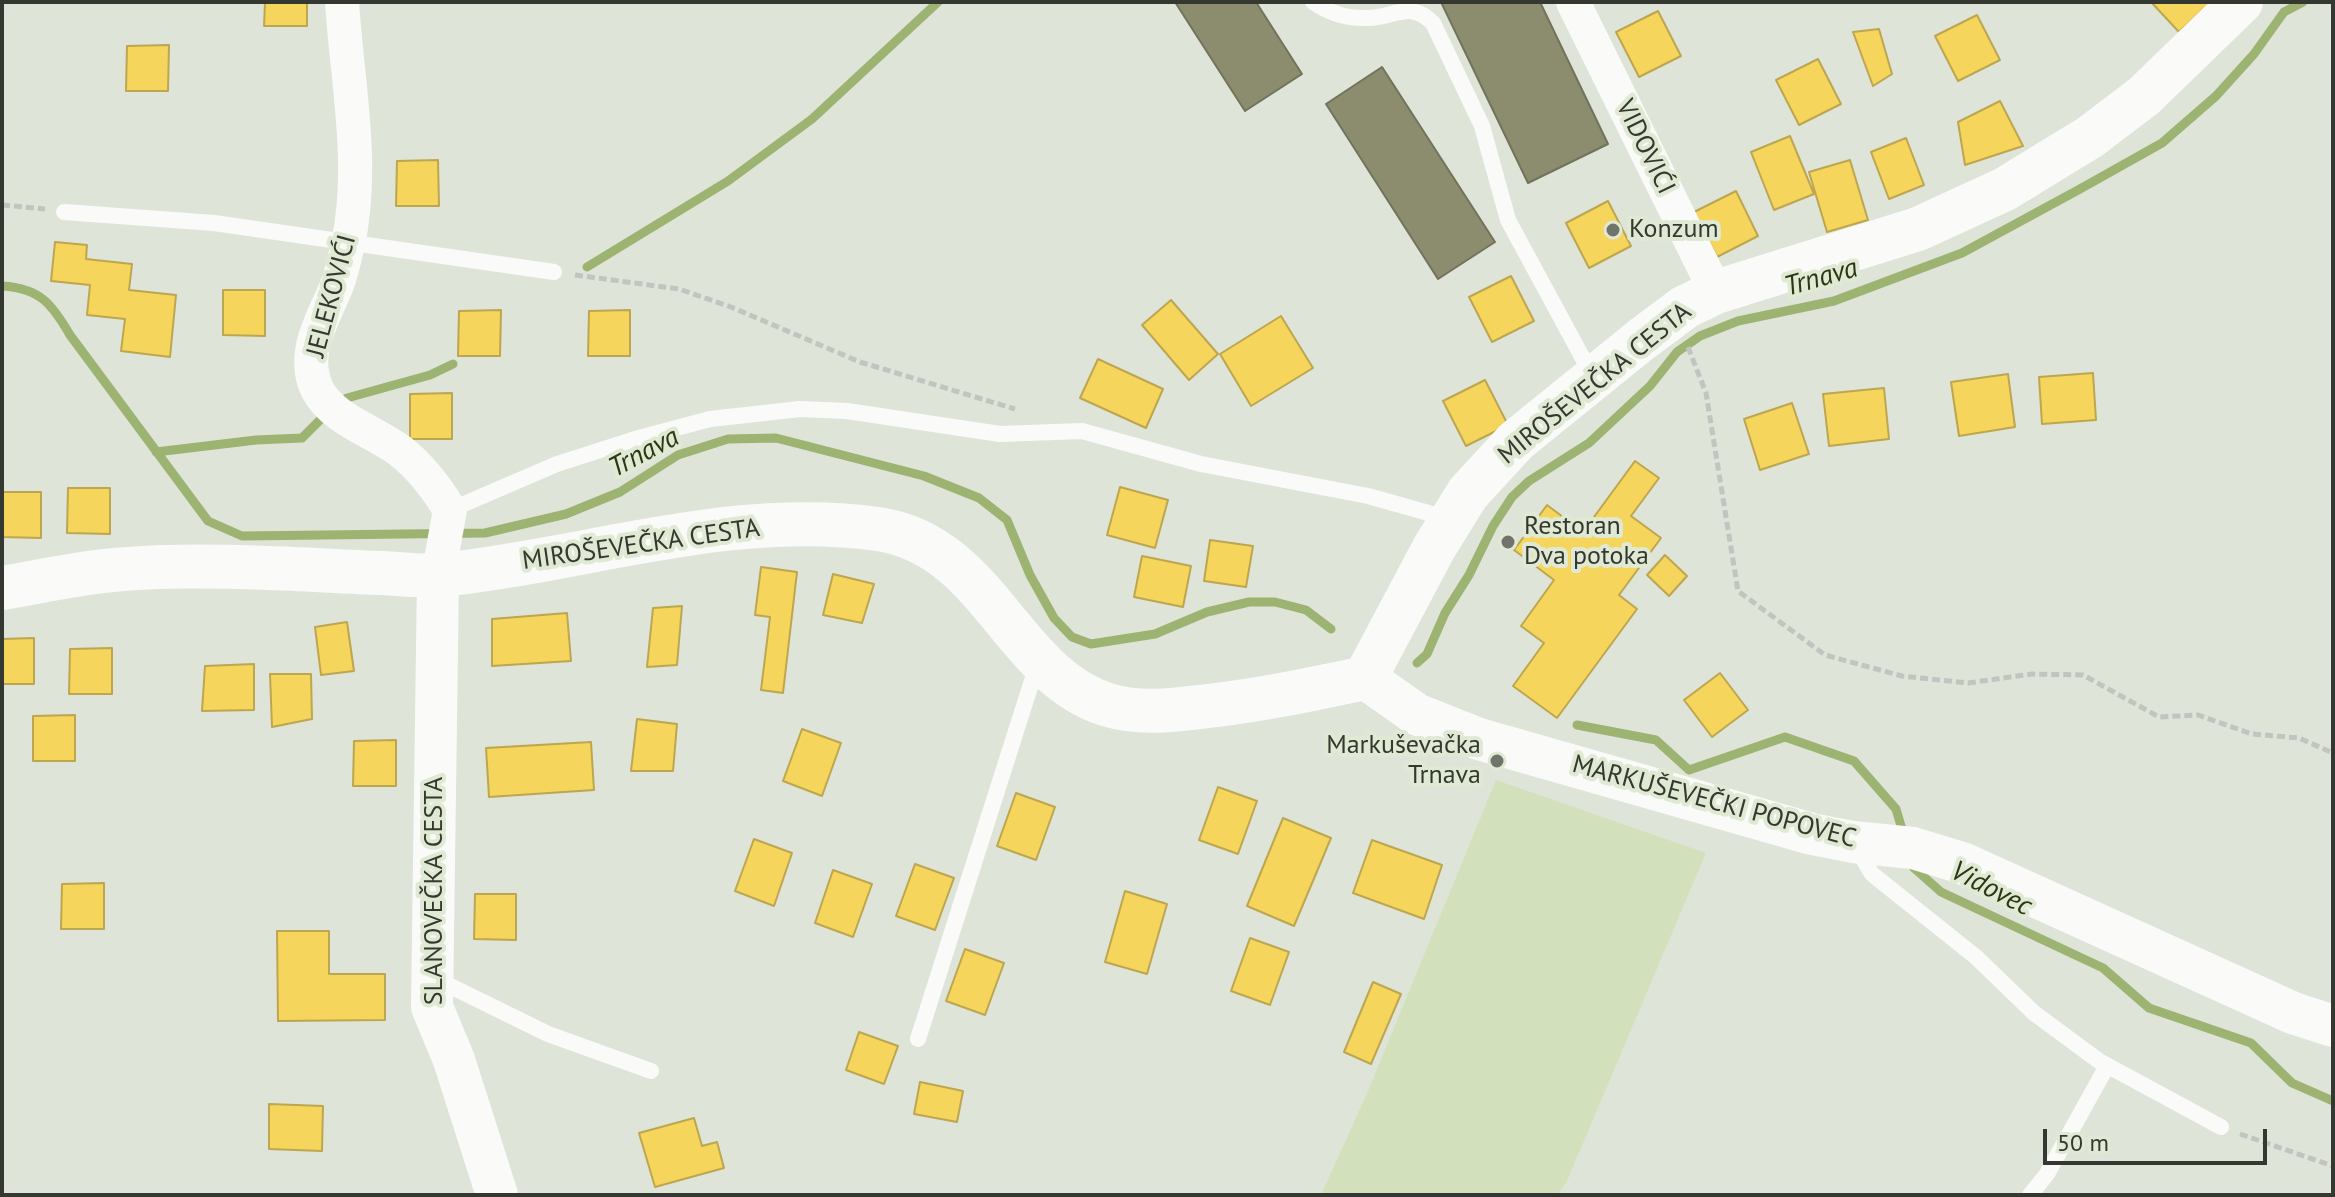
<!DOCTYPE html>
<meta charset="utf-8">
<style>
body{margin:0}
#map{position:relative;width:2335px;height:1197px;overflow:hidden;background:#dfe4d8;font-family:"PT Sans",sans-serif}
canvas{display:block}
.frame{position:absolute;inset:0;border:4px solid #343830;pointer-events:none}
.scale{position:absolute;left:2043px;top:1129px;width:224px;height:36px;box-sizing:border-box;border:4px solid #343830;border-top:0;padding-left:10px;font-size:24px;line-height:28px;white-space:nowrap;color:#343830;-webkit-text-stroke:6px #e0e9d3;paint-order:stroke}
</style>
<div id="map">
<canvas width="2335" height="1197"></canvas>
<div class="frame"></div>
<div class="scale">50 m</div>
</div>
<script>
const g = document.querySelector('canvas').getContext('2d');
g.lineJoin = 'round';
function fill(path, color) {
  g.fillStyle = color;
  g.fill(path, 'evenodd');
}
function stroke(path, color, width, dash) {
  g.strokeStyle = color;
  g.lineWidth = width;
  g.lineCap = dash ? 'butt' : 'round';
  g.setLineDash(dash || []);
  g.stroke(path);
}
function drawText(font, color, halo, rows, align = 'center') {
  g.font = font + ' "PT Sans",sans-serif';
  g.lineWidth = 8;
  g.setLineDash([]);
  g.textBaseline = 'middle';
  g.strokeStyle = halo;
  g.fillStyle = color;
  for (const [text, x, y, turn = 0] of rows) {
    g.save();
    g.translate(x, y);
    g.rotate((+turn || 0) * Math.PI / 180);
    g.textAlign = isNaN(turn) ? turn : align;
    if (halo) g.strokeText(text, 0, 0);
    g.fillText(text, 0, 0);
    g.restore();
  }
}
const green = new Path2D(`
 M1496,780l210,73 -139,328 -10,14h-236l47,-104z`);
const homes = new Path2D(`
 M265,2h42v24h-43z
 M2151,2h60l-32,30z
 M1658,11l23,45 -42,21 -23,-45z
 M1977,15l23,45 -42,21 -23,-45z
 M1879,29l13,45 -19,12 -20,-54z
 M169,45l-1,46h-42l1,-45z
 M1818,59l23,45 -42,21 -23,-45z
 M2000,101l23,45 -58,19 -7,-43z
 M1790,136l24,58 -40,16 -23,-58z
 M1906,138l18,47 -35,14 -18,-47z
 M438,160l1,46h-43l1,-45z
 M1850,160l18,60 -41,12 -18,-60z
 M1736,191l22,45 -41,21 -23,-45z
 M1608,201l23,45 -42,22 -23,-45z
 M55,242l32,3 -1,14 46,5 -3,26 47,5 -6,62 -49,-6 4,-32 -38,-4 3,-30 -39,-4z
 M1511,276l23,45 -42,21 -23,-45z
 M223,290h42v46l-42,-1z
 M1171,300l47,54 -29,26 -47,-55z
 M501,310l-1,46h-42l1,-45z
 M630,310v46h-42l1,-45z
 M1281,316l32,52 -62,38 -31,-52z
 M1098,359l65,30 -17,39 -66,-30z
 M2093,373l3,47 -54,4 -3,-47z
 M2008,374l7,53 -56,9 -8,-54z
 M1485,380l23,45 -42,21 -23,-45z
 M1884,388l5,51 -60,7 -6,-52z
 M452,393v46h-42v-45z
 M1792,403l17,51 -49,16 -16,-51z
 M1635,461l24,17 -28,38 30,22 -42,57 18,14 -80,109 -44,-32 31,-43 -23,-17 33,-46 -40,-30 33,-45 36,27z
 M1120,487l48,13 -13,48 -48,-13z
 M68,488h42v46l-43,-1z
 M2,492h39v46l-39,-1z
 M1210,540l43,6 -7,41 -42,-6z
 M1665,555l22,21 -18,20 -22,-21z
 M1142,556l49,10 -8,41 -49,-10z
 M761,567l36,5 -14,121 -22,-3 9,-73 -15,-2z
 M833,574l41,10 -12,39 -39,-8z
 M682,606l-5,59 -30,2 6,-59z
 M567,613l4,48 -79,5v-47z
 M347,622l7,49 -33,4 -6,-48z
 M34,638v46h-32v-45z
 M112,648v46h-43l1,-45z
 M254,664v46l-52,1 3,-45z
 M1720,673l28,37 -36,27 -28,-37z
 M270,674h41l1,45 -40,8z
 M75,715v46h-42v-45z
 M637,719l40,5 -4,47h-42z
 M802,729l39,14 -19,53 -39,-15z
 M396,740v46h-43l1,-45z
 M591,742l3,48 -105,7 -3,-49z
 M1218,787l39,14 -19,53 -39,-14z
 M1016,793l39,14 -19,53 -39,-14z
 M1283,818l48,20 -37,88 -47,-20z
 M754,839l38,14 -18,53 -39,-15z
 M1372,840l70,25 -18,54 -71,-26z
 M915,864l39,14 -19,52 -39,-14z
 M833,870l39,14 -19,53 -38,-14z
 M104,883v46h-43l1,-45z
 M1125,891l42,13 -20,70 -42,-12z
 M475,894h41v46l-42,-1z
 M277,931h52v43h56v46l-107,1z
 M1250,938l39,14 -19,53 -39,-14z
 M965,949l39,14 -19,52 -39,-14z
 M1373,982l28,12 -30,70 -27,-12z
 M859,1032l39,14 -14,38 -38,-14z
 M920,1082l43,9 -6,31 -43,-8z
 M269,1104l54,2 -1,45 -53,-2z
 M694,1118l8,28 15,-4 7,26 -69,19 -16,-54z`);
const industry = new Path2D(`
 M1175,2h81l46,72 -57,37z
 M1441,2h99l68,142 -80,39z
 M1382,67l113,175 -57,37 -112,-175z`);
const stream = new Path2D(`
 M587,267l141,-86 84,-62 126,-117
 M2,286c38,2 50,18 68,49l138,186 34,15 243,-3 81,-19 54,-22 58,-37 50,-16 48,-1 148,38 55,22 28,22 23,55 24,43 18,19 19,7 64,-10 52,-22 42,-10h26l31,8 25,19
 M340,403l7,-5 83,-23 23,-11
 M156,452l100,-12 46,-2 26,-26
 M1417,663l10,-9 18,-41 24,-38 24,-49 19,-29 17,-16 60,-38 61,-57 27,-34 23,-16 38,-15 96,-20 128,-48 118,-64 82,-46 54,-47 38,-42 30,-42 19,-10
 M1577,725l79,15 33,30 96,-33 69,24 42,48 8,27
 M1912,862l2,6 27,24 162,76 46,40 102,35 41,40 41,18`);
const path = new Path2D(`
 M2,205l43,4
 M575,275l104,14 52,18 129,55 155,47
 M1688,347l18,46 32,198 87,64 77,21 66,7 64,-9 51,1 76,42 39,-2 54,19 47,4 34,15
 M2240,1134l93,32`);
const service = new Path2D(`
 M1313,2c16,11 35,17 55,16 29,-1 41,-18 65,5l49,103 26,94 85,157
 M64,212l150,11 340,49
 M450,510l107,-46 78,-25 75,-20 90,-10 47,2 153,23 82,-3 119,33 167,32 82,23
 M1856,847l16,27 104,83 58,56 65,48 122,66
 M436,979l112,55 103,37
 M918,1039l120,-377
 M2030,1195l17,-21 60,-108`);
const minor = new Path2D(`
 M342,2c5,79 23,163 6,242 -3,13 -6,28 -11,41 -13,33 -37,67 -20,104 15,30 56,42 82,61 21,16 37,37 51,60l-12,66
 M1573,2l143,290`);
const tertiary = new Path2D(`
 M438,576l-6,431 22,53 43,135
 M1365,678l51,36 63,25 333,95 41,8 60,6 49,15 331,150 40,13`);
const secondary = new Path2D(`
 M2,588c31,-5 62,-12 93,-16 56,-7 116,-6 173,-4 38,1 77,4 115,5 19,1 40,4 58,2 145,-15 290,-67 437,-46 111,16 134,147 230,176 34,10 66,5 100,1 53,-6 105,-17 157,-28l69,-130 34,-55 48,-52 126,-102 43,-32 31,-15 202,-63 87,-40 85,-52 54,-41 97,-94`);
const markers = [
 [1613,230,8,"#70746b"],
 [1508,542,8,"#70746b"],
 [1497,761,8,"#70746b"]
];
const streetNames = [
 ["VIDOVIĆI",1645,147,64],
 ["JELEKOVIĆI",332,296,-75],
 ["MIROŠEVEČKA CESTA",1595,384,-39],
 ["MIROŠEVEČKA CESTA",641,545,-8],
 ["MARKUŠEVEČKI POPOVEC",1714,802,15],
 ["SLANOVEČKA CESTA",435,891,-90]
];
const poiNames = [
 ["Konzum",1629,230],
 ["Restoran",1524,527],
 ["Dva potoka",1524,557],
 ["Markuševačka",1481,746,"right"],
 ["Trnava",1481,776,"right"]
];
const waterNames = [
 ["Trnava",1821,278,-16],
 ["Trnava",644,453,-28],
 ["Vidovec",1991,889,27]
];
fill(green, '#d2e1bc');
fill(homes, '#f6d55c');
stroke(homes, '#bca64f', 2);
fill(industry, '#8c8c6e');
stroke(industry, '#72735b', 2);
stroke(stream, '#9cb371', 9);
stroke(path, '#c2c4bf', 5, [8, 4]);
stroke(service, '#fafbf9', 16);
stroke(minor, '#fafbf9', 34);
stroke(tertiary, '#fafbf9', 42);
stroke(secondary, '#fafbf9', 44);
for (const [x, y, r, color] of markers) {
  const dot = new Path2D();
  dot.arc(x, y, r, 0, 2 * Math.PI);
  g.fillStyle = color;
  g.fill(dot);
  stroke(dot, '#e0e9d3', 3);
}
drawText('26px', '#343830', '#e0e9d3', streetNames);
drawText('26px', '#343830', '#e0e9d3', poiNames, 'left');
drawText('italic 28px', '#2b3712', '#e0e9d3', waterNames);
</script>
